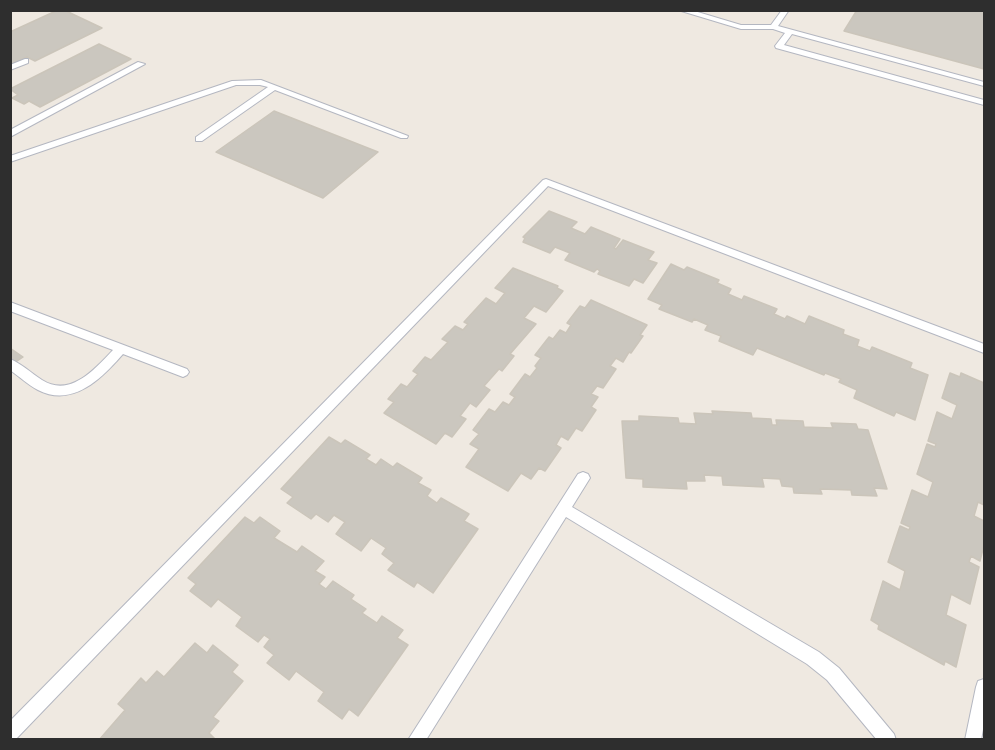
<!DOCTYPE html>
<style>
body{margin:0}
#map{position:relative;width:995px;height:750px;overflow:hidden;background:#efe9e1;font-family:"DejaVu Sans",sans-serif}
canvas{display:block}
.frame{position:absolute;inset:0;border:12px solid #2e2e2e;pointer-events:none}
</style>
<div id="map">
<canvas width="995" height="750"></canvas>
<div class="frame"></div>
</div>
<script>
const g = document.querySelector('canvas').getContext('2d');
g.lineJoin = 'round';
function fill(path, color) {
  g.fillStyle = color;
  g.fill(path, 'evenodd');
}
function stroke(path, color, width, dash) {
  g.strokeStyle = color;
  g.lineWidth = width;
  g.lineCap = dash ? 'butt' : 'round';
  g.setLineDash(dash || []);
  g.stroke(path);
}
const building = new Path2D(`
 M58,10h6l38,18 -67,33 -8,-4 -17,8v-33z
 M857,10h127v59l-140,-38z
 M99,44l32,15 -91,48 -11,-6 -5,3 -12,-6 6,-3 -8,-6z
 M274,111l104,41 -55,46 -107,-46z
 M549,211l28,11 -6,6 14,6 6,-7 29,12 -6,9 2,1 7,-9 31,12 -6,8 9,3 -14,20 -9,-4 -5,7 -31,-12 2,-3 -3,-2 -3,3 -29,-12 5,-7 -15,-6 -5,6 -27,-11 2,-4 -2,-1z
 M671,264l13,6 3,-3 32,13 -2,3 14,6 -3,5 14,6 2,-4 33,13 -3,5 11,5 2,-3 18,8 4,-8 35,14 -1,4 16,6 -2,6 13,5 2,-4 40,16 -2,5 18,7 -13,45 -19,-8 -2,4 -40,-18 3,-8 -18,-8 2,-3 -16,-6 -1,2 -67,-27 -4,7 -34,-14 2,-5 -16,-6 3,-5 -14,-6 -2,3 -33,-13 3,-4 -14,-6z
 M513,268l45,18 -1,2 6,3 -17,21 -12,-6 -10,12 12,6 -26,30 4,2 -12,15 -3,-2 -15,17 6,4 -14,17 -6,-4 -10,13 6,3 -14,18 -7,-4 -9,11 -52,-31 10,-11 -6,-3 13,-15 6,3 11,-13 -5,-3 12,-14 6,3 17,-18 -6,-3 13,-13 8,4 5,-6 -4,-2 22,-24 10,6 9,-11 -10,-5z
 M591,300l56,25 -7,10 3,1 -12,17 -2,-1 -6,10 -7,-4 -6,8 6,3 -13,19 -6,-2 -6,8 7,3 -7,10 5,3 -14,21 -6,-3 -8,12 -7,-4 -5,9 5,3 -16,23 -6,-3 -8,11 -10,-6 -13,18 -42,-24 13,-18 -9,-5 9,-10 -6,-4 16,-21 6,3 8,-10 6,3 6,-8 -5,-3 15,-20 5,3 7,-9 -2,-2 6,-8 -6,-3 14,-18 4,2 7,-9 6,3 5,-8 -4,-2 13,-17 5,2z
 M10,348l13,9 -13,9z
 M950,373l10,4 1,-4 23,10v122l-6,-3 -4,14 10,5v24l-4,16 -9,-5 -2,6 10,5 -9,37 -19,-10 -5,21 20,10 -10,42 -11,-6 -1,4 -66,-36 1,-4 -8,-5 12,-39 17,9 5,-19 -17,-9 12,-36 9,4 1,-3 -9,-4 11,-33 16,7 5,-15 -16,-8 10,-30 8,3 1,-3 -8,-3 9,-29 15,7 5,-14 -15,-7z
 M712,411l39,2 1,5 19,1 1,6h5l-1,-5 27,1 1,6 29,1 -2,-5 25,1 2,5 10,1 19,59 -13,-1 3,8 -25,-1 -1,-5 -31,-1 2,5 -28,-1 -1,-6 -11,-1 -2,-7 -18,-1 2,9 -41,-2 -1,-9 -18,-1 1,6h-19l1,8 -44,-2v-8l-17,-1 -4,-57h17v-5l39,2 1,5 17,1 -2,-11 19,1z
 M329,437l12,7 4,-4 25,15 -4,4 10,6 5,-6 12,8 4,-4 25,15 -4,5 13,7 -4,6 10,7 4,-5 28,16 -5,7 14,8 -45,64 -16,-11 -3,5 -26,-17 6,-7 -12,-9 4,-6 -15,-10 -10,13 -25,-17 9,-12 -11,-7 -6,7 -12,-8 -5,5 -24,-16 6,-6 -12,-8z
 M245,517l9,6 6,-6 20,14 -6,7 23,14 5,-6 22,15 -9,10 10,6 -6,7 7,5 7,-8 21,14 -3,4 15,10 -4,4 15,10 5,-7 21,14 -6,8 11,7 -50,71 -9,-7 -7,10 -24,-18 6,-9 -28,-21 -7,9 -22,-17 7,-8 -10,-8 6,-8 -6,-4 -6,7 -22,-16 6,-9 -24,-18 -7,8 -21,-16 6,-7 -8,-6z
 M195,643l12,10 6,-8 25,20 -6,7 11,9 -30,36 6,4 -10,12 7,7h-117l26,-30 -7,-6 23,-26 5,5 11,-12 7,6z`);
const lane = new Path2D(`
 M678,10h13l50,15h30l11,-15h7l-11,16 206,56v4l-192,-52 -8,11 200,55v5l-208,-57 -1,-2 10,-13 -12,-4h-32z
 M25,59h3v4l-18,7v-5z
 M138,62l7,2 -135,73v-7z
 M261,80l147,56 -1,2h-6l-126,-48 -73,51h-6v-4l72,-50 -8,-2h-24l-226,77v-6l222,-75z
 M546,179l438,165v9l-436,-167 -532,553 -6,1v-19l533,-541z
 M10,302l177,67 2,3 -2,3 -4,2 -60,-23c-21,24 -50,54 -85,36 -10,-5 -18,-13 -28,-20v-11c12,5 21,14 32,21 28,18 53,-11 71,-30l-103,-39z
 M583,472l5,2 2,4 -18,29 247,145 20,16 55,66 2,6h-19l-50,-60 -20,-16 -241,-147 -140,223h-18l170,-266z
 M984,679v45l-3,16h-16l11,-53 2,-6z`);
fill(building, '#cbc7bf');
stroke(building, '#cbc5ba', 1.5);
stroke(lane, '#b4b7c1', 2);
fill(lane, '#fff');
</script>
